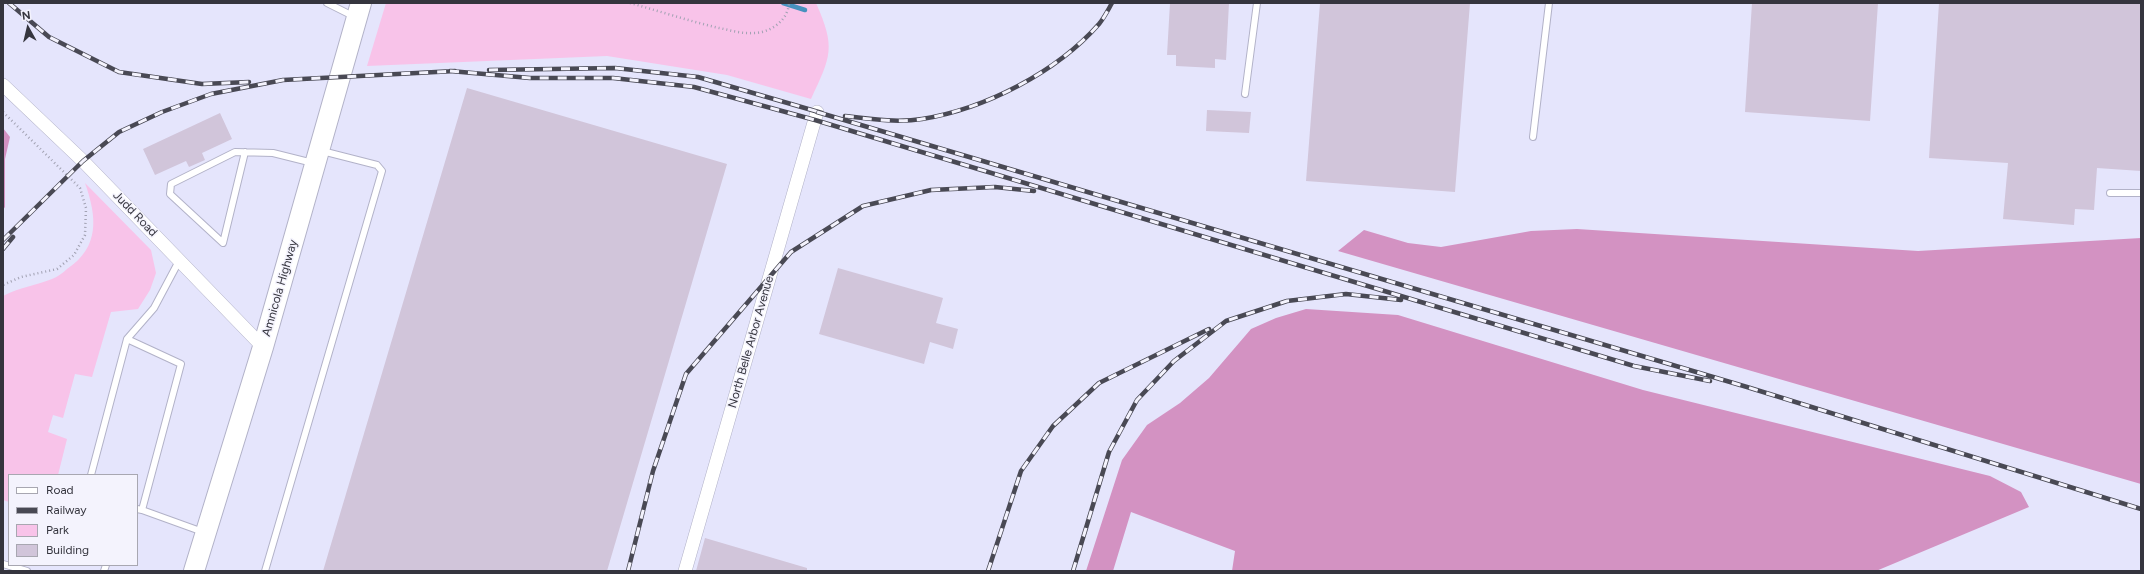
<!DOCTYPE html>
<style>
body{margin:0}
#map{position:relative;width:2144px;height:574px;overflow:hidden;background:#e5e5fc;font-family:Figtree,sans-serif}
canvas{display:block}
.frame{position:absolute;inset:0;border:4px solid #35353e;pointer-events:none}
.legend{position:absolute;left:8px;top:474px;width:130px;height:92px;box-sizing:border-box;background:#f4f3fd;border:1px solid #a8a7b1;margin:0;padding:5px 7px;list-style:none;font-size:12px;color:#35353e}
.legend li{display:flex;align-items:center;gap:8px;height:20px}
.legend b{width:20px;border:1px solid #a8a7b1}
.north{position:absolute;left:8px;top:8px;width:40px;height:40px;-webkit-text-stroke:3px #f4f3fd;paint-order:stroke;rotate:352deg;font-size:11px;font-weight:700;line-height:16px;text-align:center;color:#35353e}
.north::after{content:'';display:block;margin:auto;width:14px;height:18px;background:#35353e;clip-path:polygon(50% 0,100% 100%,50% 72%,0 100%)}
</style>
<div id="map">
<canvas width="2144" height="574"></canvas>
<div class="frame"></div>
<ul class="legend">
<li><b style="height:5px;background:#fff"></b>Road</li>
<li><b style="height:5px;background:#494954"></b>Railway</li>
<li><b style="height:11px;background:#f8c3e9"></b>Park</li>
<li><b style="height:11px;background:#d1c5da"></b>Building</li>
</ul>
<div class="north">N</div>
</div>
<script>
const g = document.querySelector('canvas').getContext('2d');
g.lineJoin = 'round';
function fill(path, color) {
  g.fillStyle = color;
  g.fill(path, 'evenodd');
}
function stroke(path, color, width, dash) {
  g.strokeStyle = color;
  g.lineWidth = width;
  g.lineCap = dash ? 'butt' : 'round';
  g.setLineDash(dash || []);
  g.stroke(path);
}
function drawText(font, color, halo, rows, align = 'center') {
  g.font = font + ' Figtree,sans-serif';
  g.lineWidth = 3;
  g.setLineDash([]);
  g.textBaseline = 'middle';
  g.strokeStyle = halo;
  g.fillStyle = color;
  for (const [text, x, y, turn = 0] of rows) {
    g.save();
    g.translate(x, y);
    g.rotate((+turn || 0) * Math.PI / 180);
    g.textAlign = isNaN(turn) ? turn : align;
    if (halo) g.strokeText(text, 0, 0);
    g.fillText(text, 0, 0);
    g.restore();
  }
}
const green = new Path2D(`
 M386,3h430c20,45 15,53 -5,96l-84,-24 -120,-19 -240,10z
 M85,183l66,67 5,23 -6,17 -12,19 -27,3 -19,65 -17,-3 -12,44 -10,-3 -5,17 19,7 -9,36h-49v27l-6,-2v-204c17,-9 32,-10 49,-17 5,-2 11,-6 15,-10 33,-22 30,-52 18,-86z`);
const forest = new Path2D(`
 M3,128l7,9 -5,22v48l-2,3z
 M1577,229l341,22 223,-13v246l-803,-233 26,-21 44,13 33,4 90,-16z
 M1306,309l92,6 245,75 347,86 31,16 8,15 -153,64h-644l3,-20 -104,-39 -18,59h-27l36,-111 25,-35 33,-22 29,-25 42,-49 25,-11z`);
const stream = new Path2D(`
 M783,3l22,7`);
const building = new Path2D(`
 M1170,3h59l-3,57 -11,-1v9l-39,-2v-11h-9z
 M1320,3h150l-15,189 -149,-11z
 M1752,3h126l-8,118 -125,-9z
 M1939,3h202v168l-44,-3 -3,42 -19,-1 -1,16 -71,-6 5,-56 -79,-5z
 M467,88l260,76 -120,407h-284z
 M1207,110l44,2 -2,21 -43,-2z
 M220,113l12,26 -30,14 3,7 -16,7 -3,-6 -31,14 -12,-26z
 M838,268l105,30 -7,25 22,6 -5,20 -23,-7 -6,22 -105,-30z
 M705,538l102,30v3h-111z`);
const path = new Path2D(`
 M630,3c29,8 59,18 89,25 11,2 22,6 34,5 17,0 35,-12 36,-30
 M3,112l77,76 6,20 -1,27 -11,20 -17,14 -36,8 -18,8`);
const lane = new Path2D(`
 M327,3l28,14
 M1245,94l12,-91
 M1533,137l16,-134
 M245,152l-22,91 -53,-49 1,-10 64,-32 38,1 40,10
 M2110,193h31
 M127,339l54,25 -39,146 -5,-1
 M91,475l36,-136 27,-31 25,-47
 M142,510l61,22
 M3,564l24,7
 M104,571l2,-6
 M265,571l117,-400 -5,-6 -55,-14`);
const street = new Path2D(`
 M3,85l80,76 180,186
 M685,571l132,-459`);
const primary = new Path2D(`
 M194,571l69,-224 98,-344`);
const rail = new Path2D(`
 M9,3l40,34 70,35 83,12 47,-2
 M489,70l126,-2 83,9 124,36
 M450,71l80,7h83l81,9 121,33 819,246 76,15
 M817,112l930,275 394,122
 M845,116c25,3 52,7 77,3 63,-10 135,-47 177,-95 5,-6 9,-14 13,-21
 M3,240l80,-79 36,-29 43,-20 49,-18 72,-14 172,-9
 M3,249l10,-12
 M628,571l25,-100 33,-97 105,-122 72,-46 68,-16 64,-3 39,4
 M988,571l33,-100 32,-45 46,-43 110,-54
 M1073,571l36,-119 28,-52 37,-39 52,-40 61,-20 59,-7 55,6`);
const streetNames = [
 ["Judd Road",135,214,46],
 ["Amnicola Highway",280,288,-74],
 ["North Belle Arbor Avenue",751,342,-74]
];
fill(green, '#f8c3e9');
fill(forest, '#d392c2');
stroke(stream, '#4791be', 4.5);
fill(building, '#d1c5da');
stroke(lane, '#b2b2c8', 8);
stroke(street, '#b2b2c8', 14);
stroke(primary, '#b2b2c8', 22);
stroke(path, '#a2a2b3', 2.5, [1, 3]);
stroke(lane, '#fff', 6);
stroke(street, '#fff', 13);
stroke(primary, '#fff', 20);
stroke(rail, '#494954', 4.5);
stroke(rail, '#f4f3fd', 3, [9]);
drawText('12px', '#35353e', '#f4f3fd', streetNames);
</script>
